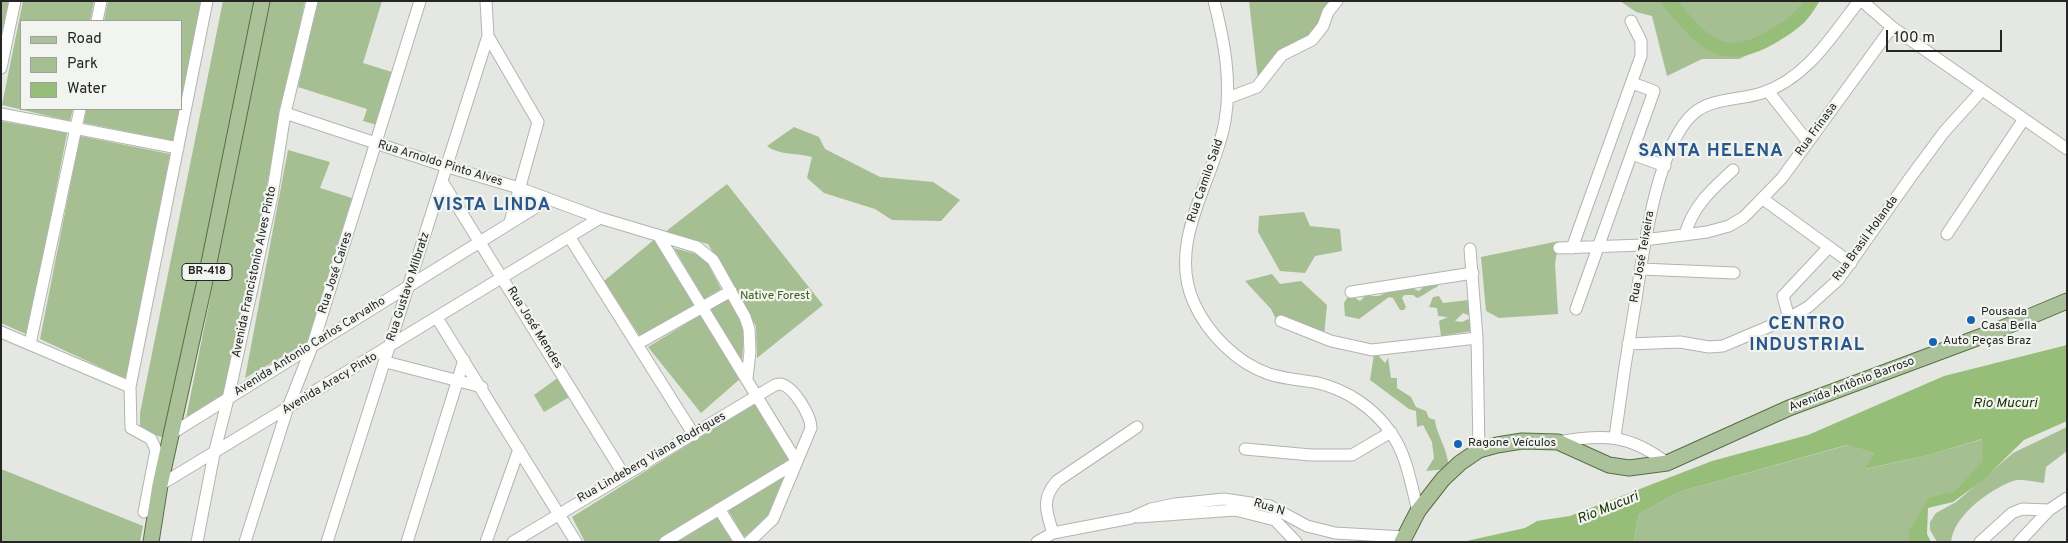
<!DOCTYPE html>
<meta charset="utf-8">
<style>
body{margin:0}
#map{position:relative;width:2068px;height:543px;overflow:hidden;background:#e5e7e3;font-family:Overpass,sans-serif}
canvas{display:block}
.frame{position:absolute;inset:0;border:2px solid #242524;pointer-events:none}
.legend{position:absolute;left:20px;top:20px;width:162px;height:90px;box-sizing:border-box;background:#f2f4f0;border:1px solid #a0a19e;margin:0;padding:6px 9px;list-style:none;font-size:15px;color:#242524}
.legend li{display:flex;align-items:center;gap:10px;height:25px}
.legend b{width:25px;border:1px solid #a0a19e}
.scale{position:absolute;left:1886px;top:30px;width:116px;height:22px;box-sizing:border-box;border:2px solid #242524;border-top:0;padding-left:6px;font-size:15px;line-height:18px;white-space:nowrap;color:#242524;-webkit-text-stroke:4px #f2f4f0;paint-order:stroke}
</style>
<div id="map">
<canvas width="2068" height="543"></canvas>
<div class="frame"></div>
<ul class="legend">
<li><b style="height:6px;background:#abc19a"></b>Road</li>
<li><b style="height:14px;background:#a5be92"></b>Park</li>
<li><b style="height:14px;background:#97be79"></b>Water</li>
</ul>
<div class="scale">100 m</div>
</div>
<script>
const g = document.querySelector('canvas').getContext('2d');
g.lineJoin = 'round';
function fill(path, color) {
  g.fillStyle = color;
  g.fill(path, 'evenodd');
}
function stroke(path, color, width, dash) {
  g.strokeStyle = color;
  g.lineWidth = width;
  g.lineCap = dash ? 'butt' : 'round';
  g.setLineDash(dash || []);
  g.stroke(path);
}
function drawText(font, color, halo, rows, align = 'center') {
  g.font = font + ' Overpass,sans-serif';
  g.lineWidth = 4.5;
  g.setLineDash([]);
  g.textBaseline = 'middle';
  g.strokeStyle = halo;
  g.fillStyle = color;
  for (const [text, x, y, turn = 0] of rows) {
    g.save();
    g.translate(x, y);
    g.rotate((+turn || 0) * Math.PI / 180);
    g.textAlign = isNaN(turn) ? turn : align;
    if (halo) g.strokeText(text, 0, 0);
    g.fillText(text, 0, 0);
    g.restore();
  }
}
const green = new Path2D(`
 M1,1h8l-8,37z
 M23,1h71l-4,20h-69v88h52l-3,12 -68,-16z
 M108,1h93l-20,103v-83h-77z
 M223,1h32l-86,419 -3,14 -5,3 -21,-8v-16z
 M270,1h35l-28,129 -23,127 -29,137 -39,24z
 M318,1h64l-19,62 32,10 -18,52 -14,-4 4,-12 -69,-22z
 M1249,1h90l-23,33 -58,46z
 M1620,1h200l-16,22 -33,21 -32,15h-37l-35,17 -15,-60 -16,-4z
 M86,109h94l-6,32 -90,-18z
 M1,121l66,12 -39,202 -27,-12z
 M794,127l25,10 6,12 55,28 53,5 27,18 -19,21 -49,-1 -17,-11 -51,-16 -17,-15 5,-21c-14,-4 -34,-2 -45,-11z
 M80,136l90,18 -44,225 -86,-40z
 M288,150l42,12 -10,26 32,10 -44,144 -63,36z
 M727,184l96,121 -66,53 -1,-32 -48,-82 -43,-12z
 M1304,212l6,14 30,3 2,22 -27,5 -10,17 -25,-2 -22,-39 1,-16z
 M655,239l41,65 -55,34 -37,-57z
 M1559,241l-4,23 3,50 -59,4 -13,-7 -5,-54z
 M674,248l30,8 17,33 -17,10z
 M1272,274l8,10 21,-3 26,24 -3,31 -48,-17 -5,-10 -26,-28z
 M1439,282l-2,5c-8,3 -13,9 -20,11l-4,-3h-9l-2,3 4,9 -2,3h-4l-7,-12 -4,-1 -30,22 -14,-3 -1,-13 3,-5 5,-2 8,5 8,-8 3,3h8l12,-6 10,1 8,-4 10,4 7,-7z
 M1439,296l4,7 25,-3 3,3 2,14 -10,-4 -8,8 7,1 6,-3 4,3v9l-31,5 -2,-15 9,-4 -10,-1 -1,-8 -8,-1 4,-10z
 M728,299l16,29 -2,35 -32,-53z
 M702,314l39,64 -40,35 -53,-66z
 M1374,354h3l8,9 3,-5 3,20h6v10l14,9 5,10 10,4 3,7 6,2c2,17 15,32 13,49l-22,2 8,-13 -2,-16 -9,-17 -6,2 -1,-16 -7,-2 -39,-29z
 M559,377l12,19 -27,16 -10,-17z
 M756,402l34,57 -3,2 3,5 -129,76h-76l-13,-25z
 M2067,427v24l-21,16 -2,16c-9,-1 -23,-5 -31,-2 -24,9 -59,34 -62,61h-14l-7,-12v-8l6,-9 20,-11 57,-49z
 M1983,439l1,22 -30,30 -25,8 -20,30v13h-275l5,-28 40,-22 169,-47 26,8 -8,16 63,-14z
 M1,469l142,57 -3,16h-139z
 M785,474l-19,46 -22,17 -16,-27z
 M718,517l16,25h-57z`);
const water = new Path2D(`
 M2067,345v76l-43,19 -41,40 -30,22 -25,6 -1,26 4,8h-22v-13l20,-31 25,-7 29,-30 -1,-22 -53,16 -64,14 9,-16 -27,-8 -168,47 -40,22 -5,28h-172l63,-14 12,-7 33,-5 142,-55 96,-26 136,-59z`);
const river = new Path2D(`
 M1668,1c34,40 54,67 107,34 15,-9 28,-18 36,-34`);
const minor = new Path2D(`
 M1214,1c10,40 18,79 11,120 -10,59 -59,120 -31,182 14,31 43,60 75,71 16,5 33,6 49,9 29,7 56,25 73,50 16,22 20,52 27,78
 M1862,1l30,26 175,122
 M97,21l4,-20
 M488,36l50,86 -28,100
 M1,68l14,-67
 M1768,91l40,51
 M1228,98l29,-11 25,-32 30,-15 11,-14 5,-14 9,-11
 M285,113l163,54 71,21 81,30 97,29 16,13 32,57 4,12 1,23 -3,26
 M1,114l177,34
 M1632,154l33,12
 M443,183l181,292
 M1763,199l88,64
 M1947,234l77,-115
 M658,235l139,227
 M1685,235c7,-28 27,-46 48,-65
 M570,238l124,197
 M1644,240l63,-8 22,-6 15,-9 38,-39 110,-151
 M1559,248l84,-3
 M1572,248l69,-192v-15l-10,-20
 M1470,249l7,89 2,112
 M1641,269l93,4
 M1351,292l122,-19
 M1576,309l78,-218 -22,-8
 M437,318l139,224
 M1789,318l-6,-22 45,-48
 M1281,321l50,20 41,9 105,-12
 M1,332l129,55
 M30,344l50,-235
 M637,344l94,-53
 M1628,344l52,-2 29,5 14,-1 66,-28 19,-11 30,-27 72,-102 34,-46 38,-42
 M386,362l96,25
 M174,432l375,-233
 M1615,437c6,-46 13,-92 21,-138 7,-47 21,-154 58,-186 18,-15 46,-13 68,-20 45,-15 69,-56 97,-92
 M1558,442c46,-8 71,-8 109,21
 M1245,449l66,6h41l39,-23
 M160,485l440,-267
 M719,509l21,33
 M144,512l12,-62 -5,-11 -20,-11 -1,-41 77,-386
 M1138,517l97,-7 40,10 21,22
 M1053,533c-7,-22 -12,-34 4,-52l80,-54
 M197,542l17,-88 14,-55 44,-203 13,-83 27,-112
 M245,542l42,-132 26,-66 107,-343
 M327,542l161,-506 -2,-35
 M407,542l57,-182
 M486,542l33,-93
 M513,542l262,-157 6,-1c13,3 30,32 30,44l-38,91 -24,23
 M665,542l132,-80
 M1037,542l16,-9 78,-15 20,-9 24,-5 49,-5 46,7 37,20 28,7 69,4
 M1980,542l32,-29 10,-4 27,1 18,-12
 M2019,542l30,-32`);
const major = new Path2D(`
 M151,542l9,-57 50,-227 52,-257
 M1402,542l16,-31 25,-32 17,-16 19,-13 18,-5 25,-4 36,1 51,23 20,3 38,-5 122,-55 204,-76 74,-31`);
const markers = [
 [1971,320,5,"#1a63b3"],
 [1933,342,5,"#1a63b3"],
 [1458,444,5,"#1a63b3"]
];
const shields = [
 [207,272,50]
];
const shieldNames = [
 ["BR-418",207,272]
];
const streetNames = [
 ["Rua Frinasa",1817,130,-54],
 ["Rua Arnoldo Pinto Alves",440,164,17],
 ["Rua Camilo Said",1206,181,-71],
 ["Rua Brasil Holanda",1866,239,-54],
 ["Rua José Teixeira",1643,257,-80],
 ["Avenida Francistonio Alves Pinto",255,272,-78],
 ["Rua José Caires",336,273,-72],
 ["Rua Gustavo Milbratz",409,287,-72],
 ["Rua José Mendes",534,328,58],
 ["Avenida Antonio Carlos Carvalho",310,347,-32],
 ["Avenida Aracy Pinto",330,384,-31],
 ["Avenida Antônio Barroso",1852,385,-21],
 ["Rua Lindeberg Viana Rodrigues",652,458,-30],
 ["Rua N",1269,508,17]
];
const parkNames = [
 ["Native Forest",775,297]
];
const poiNames = [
 ["Pousada",1981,313],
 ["Casa Bella",1981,327],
 ["Auto Peças Braz",1943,342],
 ["Ragone Veículos",1468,444]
];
const waterNames = [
 ["Rio Mucuri",2005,404],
 ["Rio Mucuri",1608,509,-22]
];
const districtNames = [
 ["SANTA HELENA",1711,152],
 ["VISTA LINDA",492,206],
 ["CENTRO",1807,325],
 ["INDUSTRIAL",1807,346]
];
fill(green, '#a5be92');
fill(water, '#97be79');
stroke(river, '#97be79', 14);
stroke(minor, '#b2b4b0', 13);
stroke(major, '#576f44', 17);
stroke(minor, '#fff', 11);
stroke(major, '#abc19a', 15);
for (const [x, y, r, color] of markers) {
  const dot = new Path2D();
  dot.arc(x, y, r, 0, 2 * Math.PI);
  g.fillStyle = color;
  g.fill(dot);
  stroke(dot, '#f2f4f0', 2);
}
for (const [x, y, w] of shields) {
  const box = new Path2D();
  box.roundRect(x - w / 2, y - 8.5, w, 17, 4);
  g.fillStyle = '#f2f4f0';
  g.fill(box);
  stroke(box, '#242524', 1);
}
drawText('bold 11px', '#242524', null, shieldNames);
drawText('12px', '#242524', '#f2f4f0', streetNames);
drawText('12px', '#3d611a', '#f2f4f0', parkNames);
drawText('12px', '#242524', '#f2f4f0', poiNames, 'left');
drawText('italic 14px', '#1a3200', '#f2f4f0', waterNames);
g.letterSpacing = '1px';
drawText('bold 18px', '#2a578b', '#f2f4f0', districtNames);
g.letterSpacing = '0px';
</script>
